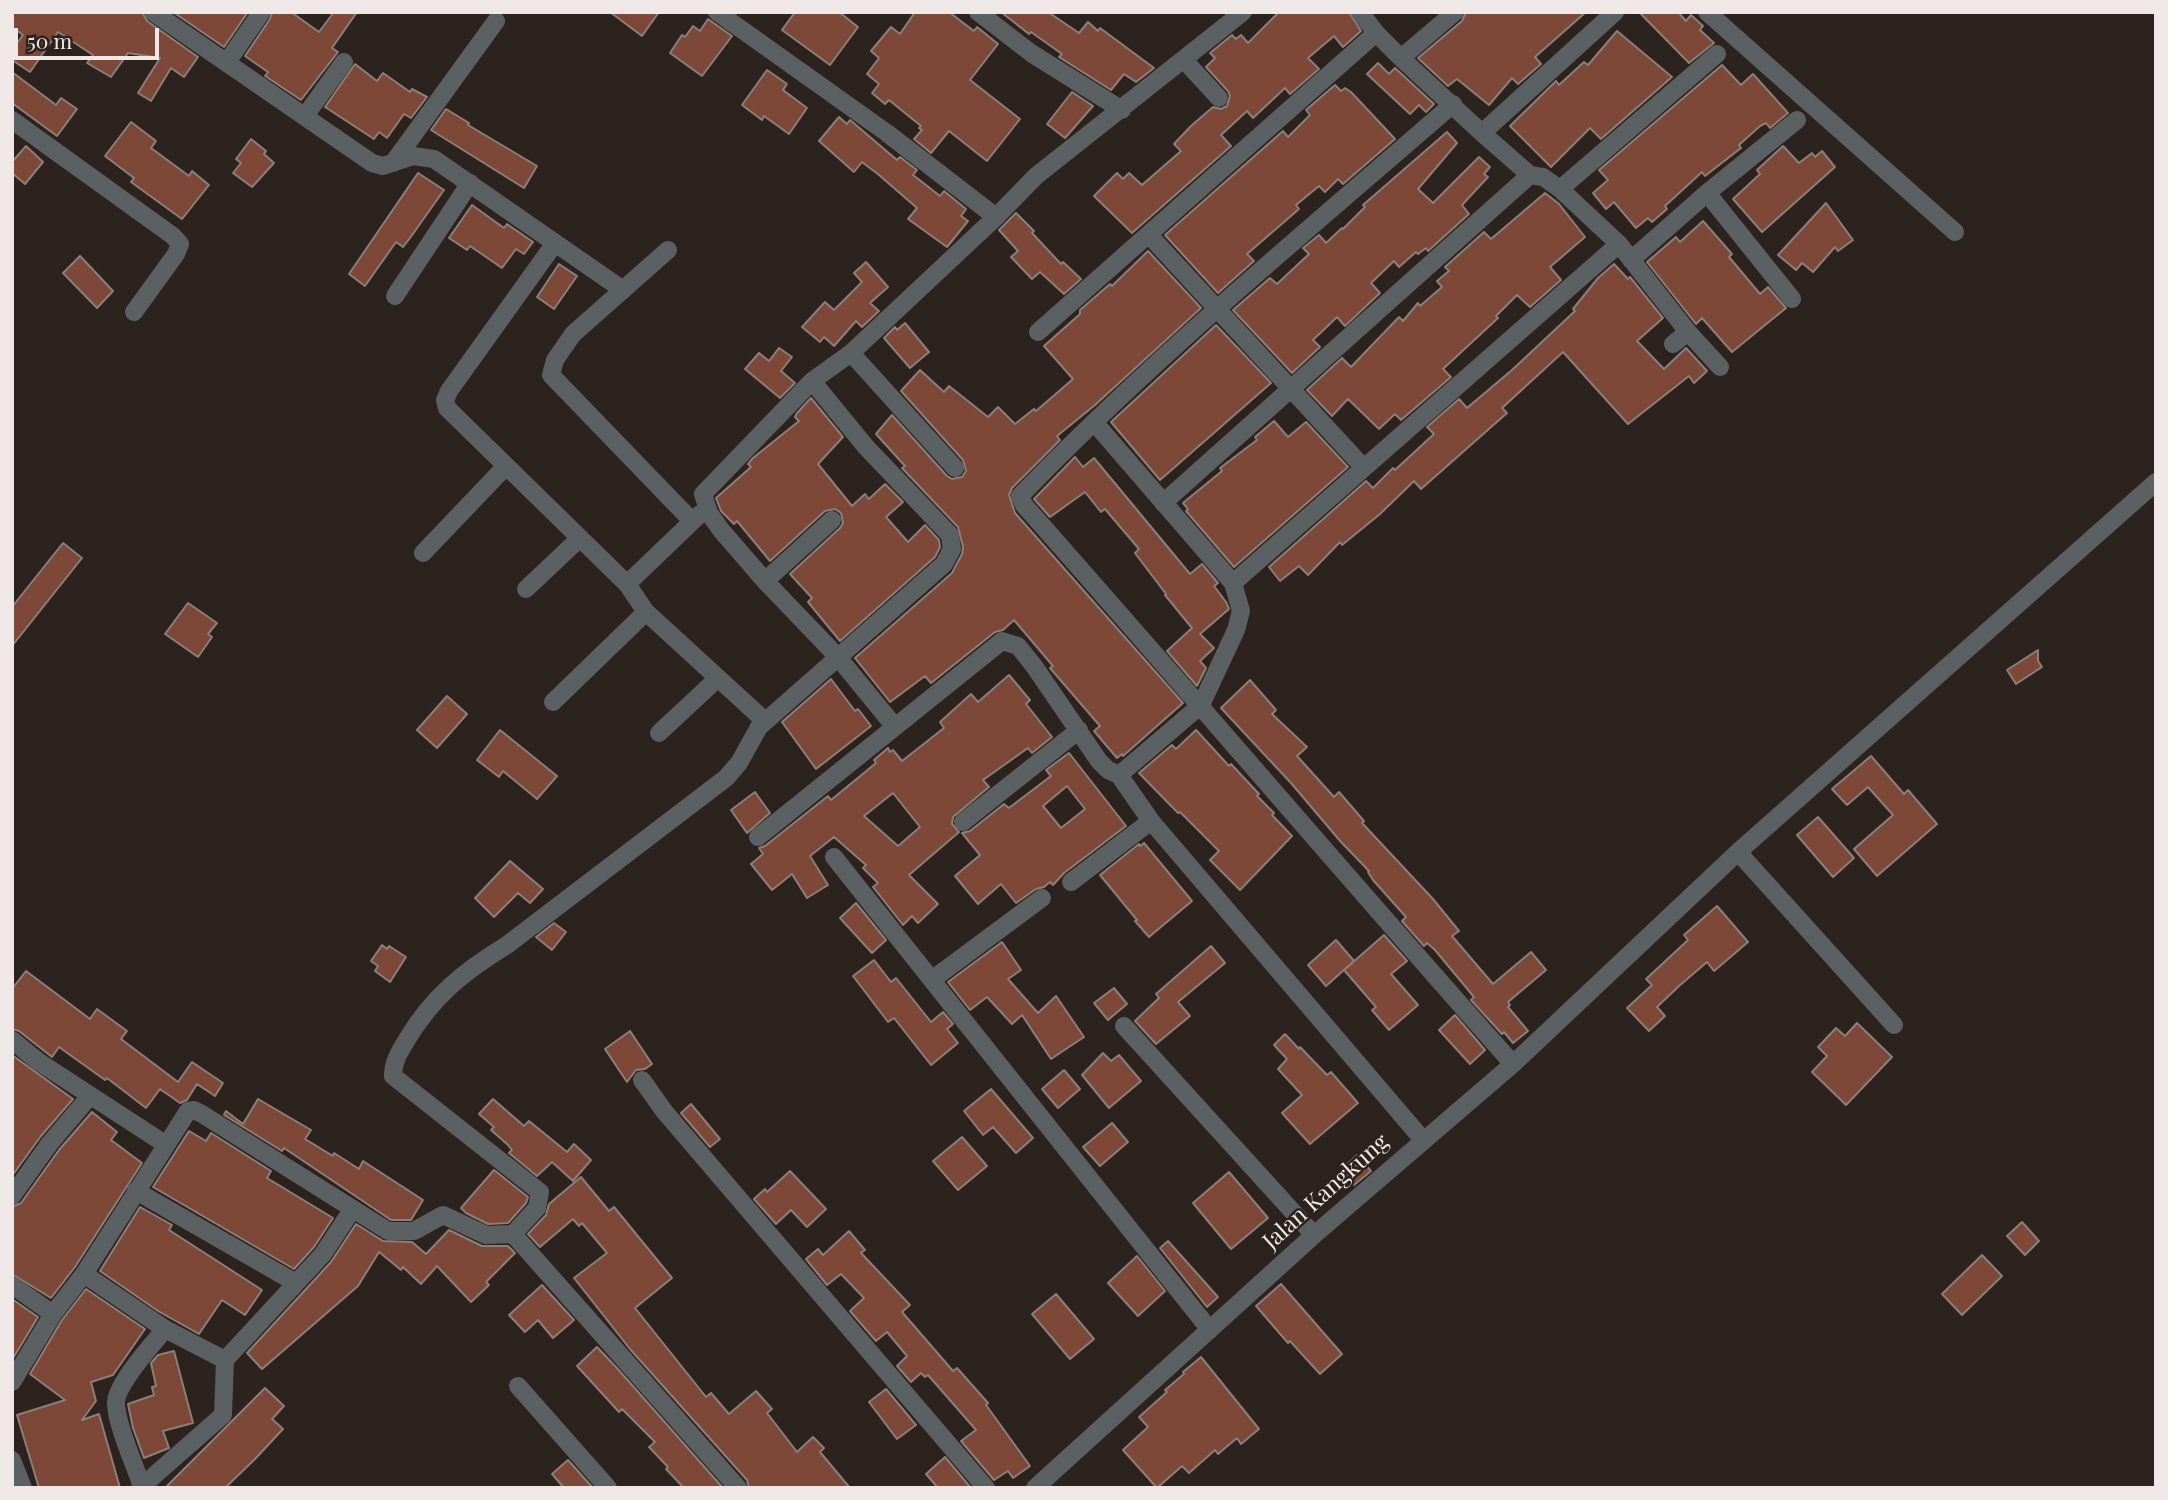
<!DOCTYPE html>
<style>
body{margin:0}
#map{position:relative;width:2168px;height:1500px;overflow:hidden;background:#2c221e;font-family:"Playfair Display",serif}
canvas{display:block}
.frame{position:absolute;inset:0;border:14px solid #efe8e6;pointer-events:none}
.scale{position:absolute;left:14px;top:28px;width:145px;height:32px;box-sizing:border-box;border:4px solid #efe8e6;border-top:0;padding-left:9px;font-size:21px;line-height:24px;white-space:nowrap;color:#efe8e6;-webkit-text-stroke:5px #2c221e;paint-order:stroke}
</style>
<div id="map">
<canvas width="2168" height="1500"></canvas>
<div class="frame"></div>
<div class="scale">50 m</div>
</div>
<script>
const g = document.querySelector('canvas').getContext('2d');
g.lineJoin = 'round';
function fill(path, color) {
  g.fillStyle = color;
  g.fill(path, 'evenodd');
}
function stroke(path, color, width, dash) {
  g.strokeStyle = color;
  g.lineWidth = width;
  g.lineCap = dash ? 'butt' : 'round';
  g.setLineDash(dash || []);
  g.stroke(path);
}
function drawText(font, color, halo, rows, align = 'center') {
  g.font = font + ' "Playfair Display",serif';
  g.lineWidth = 5;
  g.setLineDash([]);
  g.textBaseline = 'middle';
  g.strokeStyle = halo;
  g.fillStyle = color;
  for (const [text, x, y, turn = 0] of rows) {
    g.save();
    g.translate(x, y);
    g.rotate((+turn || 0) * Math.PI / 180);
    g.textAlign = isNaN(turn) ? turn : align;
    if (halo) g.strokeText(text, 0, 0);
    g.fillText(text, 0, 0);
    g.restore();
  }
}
const building = new Path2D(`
 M12,12h130l5,9 51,36 -14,20 -13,-9 -20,33 -13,-8 22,-35 -32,-5 -17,24 -24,-14 6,-8 -35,-23 -28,40 -18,-12v-10l11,-15 -11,-8z
 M173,12h75l-24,35z
 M272,12h19l28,20 15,-20h23l-25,36 6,4 -37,48 -36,-24 3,-4 -23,-16 25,-37z
 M610,12h49l-17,24z
 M795,12h44l19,15 -28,38 -48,-35z
 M915,12h34l25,19 3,-4 21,17 -28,36 50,39 -33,42 -38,-30 -18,22 -17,-14 8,-9 -3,-2 2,-2 -32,-26 -4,4 -13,-11 7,-9 -12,-10 12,-16 -8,-7 20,-24 9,7z
 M1001,12h47l31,21 9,-11 10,9 2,-3 54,40 -18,14 -12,-8 -13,16 -52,-33 3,-3 -31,-22 -2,2z
 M1279,12h70l12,19 -18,16 -9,-11 -26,22 11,11 -29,25 -5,-6 -32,30 -6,-7 -26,24 10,11 -99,87 -38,-37 23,-23 6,6 6,-6 13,12 39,-34 -7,-7 17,-18 22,-19 8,2 6,-3 3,-10 -2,-5 -22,-24 9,-9 -5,-5 22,-18 4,4 5,-4 7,8z
 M1466,12h120l-51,45 6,7 -23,20 -6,-6 -23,27 -32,-26 -9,7 -30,-28 44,-37z
 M1639,12h39l8,9 5,-6 12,11 -3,4 14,13 -25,20z
 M708,19l24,17 -30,40 -32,-23 12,-18 3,2 8,-11 7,5z
 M1617,31l55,46 -71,62 -11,-11 -39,39 -41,-41 46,-45 3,4 25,-23 4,3z
 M1378,63l11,11 6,-6 39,36 -8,8 -7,-7 -9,9 -43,-40z
 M355,64l22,17 6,-8 27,19 2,-3 15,8 -16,21 -7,-4 -17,24 -8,-6 -5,7 -49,-32z
 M1722,65l19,20 12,-11 35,39 -18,15 -4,-5 -6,3 -21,19 2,3 -36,28 -3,-4 -37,34 2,3 -15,13 -4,-4 -12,10 -22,-26 -8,7 -13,-16 15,-13 -9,-10z
 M767,70l20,14 -4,6 24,18 -18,26 -25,-18 -2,4 -20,-15z
 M12,72l44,33 5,-7 16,11 -20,27 -45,-33z
 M1335,85l6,6 4,-3 6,4 44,47 -52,45 -5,-5 -13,13 -6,-6 -23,19 3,4 -52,45 7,7 -36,32 -53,-58 118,-104 5,6 22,-22 -4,-5z
 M1072,92l21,14 -28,32 -18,-14z
 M446,109l23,14 -1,2 69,41 -13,22 -93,-58z
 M839,117l8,7 3,-4 47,40 3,-3 17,13 -4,5 27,21 4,-5 22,18 -5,7 7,5 -21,26 -39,-28 9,-11 -38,-33 -17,-13 -8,10 -35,-31z
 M131,122l25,19 -5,7 38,28 3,-5 17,14 -27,34 -51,-37 3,-4 -29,-22z
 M1447,132l10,11 -39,46 15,14 46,-46 11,10 -6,7 4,3 -26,28 7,9 -41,37 -2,-3 -8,6 -2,-2 -17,15 -5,-6 -23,22 9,10 -35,33 -8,-9 -24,23 7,7 -28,26 -59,-63 37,-32 7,6 32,-30 -6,-6 16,-13 7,8 16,-15 1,1 22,-22 -2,-2z
 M251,139l15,12 -2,3 10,9 -22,24 -19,-14 8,-10 -5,-4z
 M26,146l17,16 -18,22 -13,-11v-11z
 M1783,146l16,17 13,-10 3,4 7,-6 13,16 -73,65 -29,-33 27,-25 -3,-4z
 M418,173l26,17 -34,48 -7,9 -7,-5 -31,44 -16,-12z
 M1545,193l14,11 26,33 -35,30 11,13 -31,27 -13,-12 -21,21 2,2 -55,51 8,8 -50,43 -6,-6 -16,15 -31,-30 -16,17 -25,-26 35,-32 9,9 48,-50 4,4 15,-18 2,3 22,-19 -5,-6 12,-10 -4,-4 39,-35 7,7z
 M1826,203l27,37 -15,11 -3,-4 -22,25 -11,-9 -6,7 -18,-15z
 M472,205l32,23 3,-4 26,18 -9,12 -8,-5 -14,19 -32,-22 -3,4 -18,-12z
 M1016,213l18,18 -2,2 29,31 2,-2 18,17 -17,15 -24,-22 -8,7 -21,-22 7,-6 -19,-21z
 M1703,221l29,33 -3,3 31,37 8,-7 18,21 -54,44 -30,-34 -6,6 -49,-62 29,-25 4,5z
 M1148,251l53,57 -106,97 -38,31 3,4 -48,48 -3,7 6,18 168,190 -60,53 -1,-2 -5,4 -23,-27 6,-5 -50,-58 3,-2 -39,-46 -11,10 -8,2 -64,51 -6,-7 -35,26 -35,-44 97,-85 10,-19 1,-7 -5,-20 -56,-59 3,-2 -29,-32 16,-19 55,61 5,3 10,-2 4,-6 -3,-11 -62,-69 19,-21 24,22 5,-6 39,31 10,-10 17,17 19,-15 2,2 37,-32 -29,-33 36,-32v-4l30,-26 2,2z
 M80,256l33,35 -16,17 -34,-35z
 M866,262l22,25 -18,16 9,8 -17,16 -6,-6 -22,25 -10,-9 -4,5 -18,-15 23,-25 9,8 28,-28 -8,-9z
 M559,264l18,12 -23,33 -17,-12z
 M1614,264l14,15 2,-2 33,41 -26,23 27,28 22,-21 21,23 -13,12 -5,-7 -61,48 -65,-72 -61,56 5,5 -86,76 -7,-8 -34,33 -38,31 -2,-3 -32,33 -9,-9 -19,15 -11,-14 97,-86 7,7 20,-20 2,2 39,-36 -7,-7 32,-28 8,9 45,-38 63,-59 -2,-2 25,-31z
 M905,323l24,29 -19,16 -26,-30 11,-11 2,3z
 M1216,325l55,58 -111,97 -49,-58z
 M779,348l13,9 -11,14 14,12 -15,15 -35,-29 14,-16 10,8z
 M811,398l32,39 -25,27 34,42 13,-12 4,5 16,-15 18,18 -17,15 22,25 17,-17 14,15 1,7 -5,10 -95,84 -32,-39 4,-4 -22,-24 50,-46 3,-5 -2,-10 -6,-4 -10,2 -55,50 -33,-40 -3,3 -13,-13 -5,-13 35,-31 -3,-3 5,-6 46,-37 -4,-4 2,-4z
 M1274,421l14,16 18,-15 42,45 -114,100 -48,-56 2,-2 -5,-6 39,-32 -2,-3 37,-28 -2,-3z
 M1075,457l8,10 11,-9 96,116 12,-10 16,19 -4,3 12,16 3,7 -29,25 14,14 -14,13 6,7 -9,18 -30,-35 25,-23 -27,-33 1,-1 -31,-41 4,-4 -34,-40 -4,3 -16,-20 -35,25 -16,-18z
 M63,543l19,15 -70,88v-39z
 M188,603l29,20 -9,11 4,3 -14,20 -33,-23z
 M2038,650v11l4,6 -26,17 -9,-14z
 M1009,675l21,25 -4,4 26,33 -20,16 -4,-5 -45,32 6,7 -36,30 -1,7 7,8 -50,43 29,29 -20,19 -6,-7 -9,9 -30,-38 5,-4 -15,-15 3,-3 -32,-28 -24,19 18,29 -21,13 -15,-24 -20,16 -21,-26 12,-10 -4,-6 6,-2 63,-50 3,4 45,-37 -2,-3 14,-12 2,4 3,-2 9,11 42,-33 -4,-6 31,-28 7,8zM893,793l27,34 -22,19 -34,-30z
 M831,679l24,32 3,-2 13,17 -55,43 -34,-47z
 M1250,680l26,30 -4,4 35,33 -10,9 37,41 5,-5 25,29 -2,2 71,76 26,32 -7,5 41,48 38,-32 15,18 -38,32 2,3 -2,2 20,24 -15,12 -9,-11 -2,2 -31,-34 3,-3 -39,-47 -8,-7 -3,3 -22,-25 4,-4 -33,-37 -5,-8 1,-1 -28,-29 -50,-59 -70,-75z
 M447,696l20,18 -30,34 -20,-18z
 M500,730l57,46 -20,23 -34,-28 -4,6 -22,-17z
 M1196,730l33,36 2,-2 28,30 -2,2 17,17 -2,2 20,21 -52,54 -30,-30 9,-9 -39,-39 -2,1 -39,-40 33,-28 4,4z
 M1069,753l57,73 -62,47 -11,12 -3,-3 -6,5 -8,2 -20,14 -15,-19 -23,20 -23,-28 25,-21 -18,-22 8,-2 34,-27 5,4 42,-32 -5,-6zM1067,786l18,23 -24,19 -18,-22z
 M1871,756l33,38 4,-4 29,34 -60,52 -23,-27 39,-34 -25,-28 -21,18 -15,-16z
 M755,792l15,21 -23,20 -16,-23z
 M1818,817l36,41 -21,19 -36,-42z
 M1144,843l48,58 -43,36 -14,-16 2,-1 -37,-45 39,-31 1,2z
 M510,861l33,28 -13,14 -12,-10 -24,24 -19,-19z
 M856,903l30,37 -14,13 -32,-35z
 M1717,906l31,36 -34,29 -7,-9 -28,24 -22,21 8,9 -16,15 -22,-23 25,-23 -6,-6 42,-39 -4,-5z
 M554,923l12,9 -14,18 -16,-13z
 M1384,935l23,26 -16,13 27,31 -29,25 -17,-20 4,-3 -32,-37z
 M1336,940l18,21 -28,25 -18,-21z
 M1002,942l19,28 -13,9 30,34 18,-17 28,41 -33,22 -29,-44 -10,9 -25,-27 -17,13 -22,-28z
 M382,945l5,4 2,-3 17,11 -16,25 -15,-11 3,-5 -7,-5z
 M1211,946l14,17 -47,39 12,14 -34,28 -21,-23 24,-23 -3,-4z
 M874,960l17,22 5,-4 35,44 12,-10 10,12 -6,5 11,14 -27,22 -37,-47 -6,4 -35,-46z
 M26,971l64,48 7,-10 30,22 -6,8 57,43 14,-20 31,21 -8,13 -18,-12 -10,16 -7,3 -20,-14 -14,19 -39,-30 -2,2 -46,-33 -7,10 -33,-26 -7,-2v-40z
 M1114,988l13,16 -19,16 -14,-17z
 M1455,1015l30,35 -15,14 -31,-34z
 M1857,1023l35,34 -46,48 -34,-33 15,-16 -9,-9 18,-19 9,8z
 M630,1031l22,33 -7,5 -9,1 -9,12 -22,-33z
 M1285,1034l14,15 1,-2 27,28 4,-3 27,31 -48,41 -28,-31 20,-18 -24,-26 9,-10 -13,-14z
 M1103,1053l8,8 8,-6 22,26 -32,27 -27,-33z
 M12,1055l61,44 -32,37 -29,40z
 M1064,1070l16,19 -22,19 -16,-19z
 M991,1089l42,49 -17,15 -23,-26 -10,8 -19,-24z
 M258,1099l53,31 -6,9 28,17 1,-3 25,16 4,-8 60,39 -12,20h-20l-107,-72 -2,3 -58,-36 2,-4 17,13z
 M493,1099l31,27 5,-5 38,31 7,-8 17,16 -18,21 -21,-19 -15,14 -28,-23 3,-3 -4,-5 -17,-15 3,-3 -15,-13z
 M691,1104l29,35 -10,8 -29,-34z
 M92,1112l25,20 -6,8 31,23 -67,104 -24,31 -39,-24v-67l9,-4 38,-53z
 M1112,1123l16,19 -28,24 -17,-19z
 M189,1131l17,10 5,-8 60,38 -4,7 66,40 -19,29 -20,22 -141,-82z
 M962,1137l25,29 -29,24 -25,-29z
 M1357,1155l14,16 -17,14 -13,-15z
 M494,1170l34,27 -2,6 -18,20 -20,1 -22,-11 -5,-5z
 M790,1171l36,38 -19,18 -16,-17 -15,14 -22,-25 11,-10 2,3z
 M1229,1172l39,46 -37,31 -38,-46z
 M581,1177l28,34 5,-4 58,71 -37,30 71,89 5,-4 18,21 27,-23 16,18 -5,4 30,39 16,-15 11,11 -4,4 30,36h-101l-2,-8 -117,-131 -56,-71 33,-25 -25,-30 -3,3 -6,-7 -33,28 -12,-13 18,-19 3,-11z
 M140,1207l32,18 -3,5 93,60 -17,25 -23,-15 -23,34 -41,-23 -58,-40z
 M2022,1222l17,19 -14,14 -18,-19z
 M356,1224l27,17 29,1 14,12 23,-24 33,16h26l7,7 -29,29 3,3 -18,17 -34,-36 -16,18 -18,-17 -2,3 -22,-18 -21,34 -96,83 -15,-16 84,-91z
 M849,1231l16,19 -4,3 49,52 -8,7 51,59 4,-3 31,35 -2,2 44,61 -17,12 -5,-7 -14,9 -33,-39 15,-11 -48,-55 -3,2 -4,-4 -10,9 -14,-16 10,-10 -20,-24 -11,9 -26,-30 14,-13 -23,-24 -14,11 -21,-26 12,-10 5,6z
 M1168,1241l50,56 -11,10 -47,-59z
 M1982,1255l20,21 -40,39 -20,-21z
 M1137,1256l28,35 -27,25 -30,-33z
 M1281,1284l61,70 -22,20 -30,-33 -2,2 -32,-37z
 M542,1285l32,35 -21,18 -15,-18 -13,12 -16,-17z
 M86,1289l59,40 -32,46 -22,7 5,19 -14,19 17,-6 21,74h-81l-22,-73 48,-15 -35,-26 32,-54z
 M1056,1294l38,45 -24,20 -38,-45z
 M12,1299l26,18 -26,43z
 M597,1347l19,20 107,121h-39l-18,-19 2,-2 -19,-20 6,-5 -33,-33 -3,3 -42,-46z
 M174,1351l19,72 -30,8 6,17 -25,10 -11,-30 -5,-24 26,-9 -2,-8 4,-1 -5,-23 7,-8z
 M1201,1357l58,72 -18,15 -4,-6 -19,16 -3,-4 -26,23 -7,-7 -25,22 -34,-38 25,-23 -9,-10 28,-25 -2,-2 19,-16 -1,-2z
 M265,1388l19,18 -12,13 11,10 -28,30 -30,29h-60z
 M886,1389l30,36 -19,14 -28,-37z
 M945,1457l26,31h-33l-12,-14z
 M568,1460l25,28h-29l-12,-14z`);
const street = new Path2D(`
 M153,12l219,151 11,3 30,-10 21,3 189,131
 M717,12l170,121 109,84
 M978,12l53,41 91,57
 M1360,12l16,21 25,25 81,75 48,42 13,2 17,12 59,55 69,88 32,35
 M1707,12l248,220
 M1401,58l54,-46
 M1184,60l35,38
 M227,62l34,-49
 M1453,104c-147,128 -298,252 -433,392l4,9c164,185 324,374 489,559
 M305,116l39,-54
 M12,120l161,116 7,8 -4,10 -42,58
 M1482,133l133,-121
 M393,163l103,-142
 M1560,189l157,-135
 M1707,193l85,106
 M1149,235l215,233
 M555,243l-106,148 -4,9 2,8 180,176
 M668,250l-95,84 -18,26 -4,15 141,146
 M1631,260l76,-67 90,-73
 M395,296l75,-113
 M1038,332l338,-299
 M1673,344l15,-12
 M851,353l104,115
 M1094,422l139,161 8,28 -5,19 -35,75 -82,70
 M1163,503l367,-328
 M423,553l83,-87
 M765,581l67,-61
 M1233,583l386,-339
 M526,589l54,-51
 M646,612l119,109
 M553,702l93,-90 -19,-28 73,-70
 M895,727l-58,-71 -72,-75 -44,-51 -12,-17 -6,-19 109,-113 39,-28 145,-136 40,-41 207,-164
 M659,733l59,-55
 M963,822l116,-92
 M758,837l244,-196 16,5 16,20 65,95 9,9 11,5 32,46 272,319
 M1738,852l156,173
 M834,857l376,473
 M1071,882l80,-61
 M933,979l109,-81
 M1124,1026l190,209
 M12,1040l27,22 126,82
 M642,1080l22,31 322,377
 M136,1191l160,92
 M12,1196l38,-53 40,-47
 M513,1234l225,254
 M84,1274l81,55 60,31
 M12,1285l41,29
 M12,1382l41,-68 31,-40 104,-163 6,-1 8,4 186,117h26l29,-16 43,20 27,-1 24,-26 3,-16 -147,-116c0,-14 6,-23 13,-35 26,-44 57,-69 101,-96l219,-167 13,-15 20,-36 185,-163 8,-15 -2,-14 -84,-88 -54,-66
 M518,1386l90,102
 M12,1460l11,28
 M142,1486c-7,-20 -27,-65 -26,-84 1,-19 36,-57 49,-73
 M140,1488l83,-73 2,-55 98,-106 29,-44
 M1035,1488l279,-253 199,-171 225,-212 418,-370`);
const streetNames = [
 ["Jalan Kangkung",1326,1192,-42]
];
fill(building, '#7d4837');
stroke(building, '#8c7f7b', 2);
stroke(street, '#5b6063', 18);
drawText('23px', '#efe8e6', '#2c221e', streetNames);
</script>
